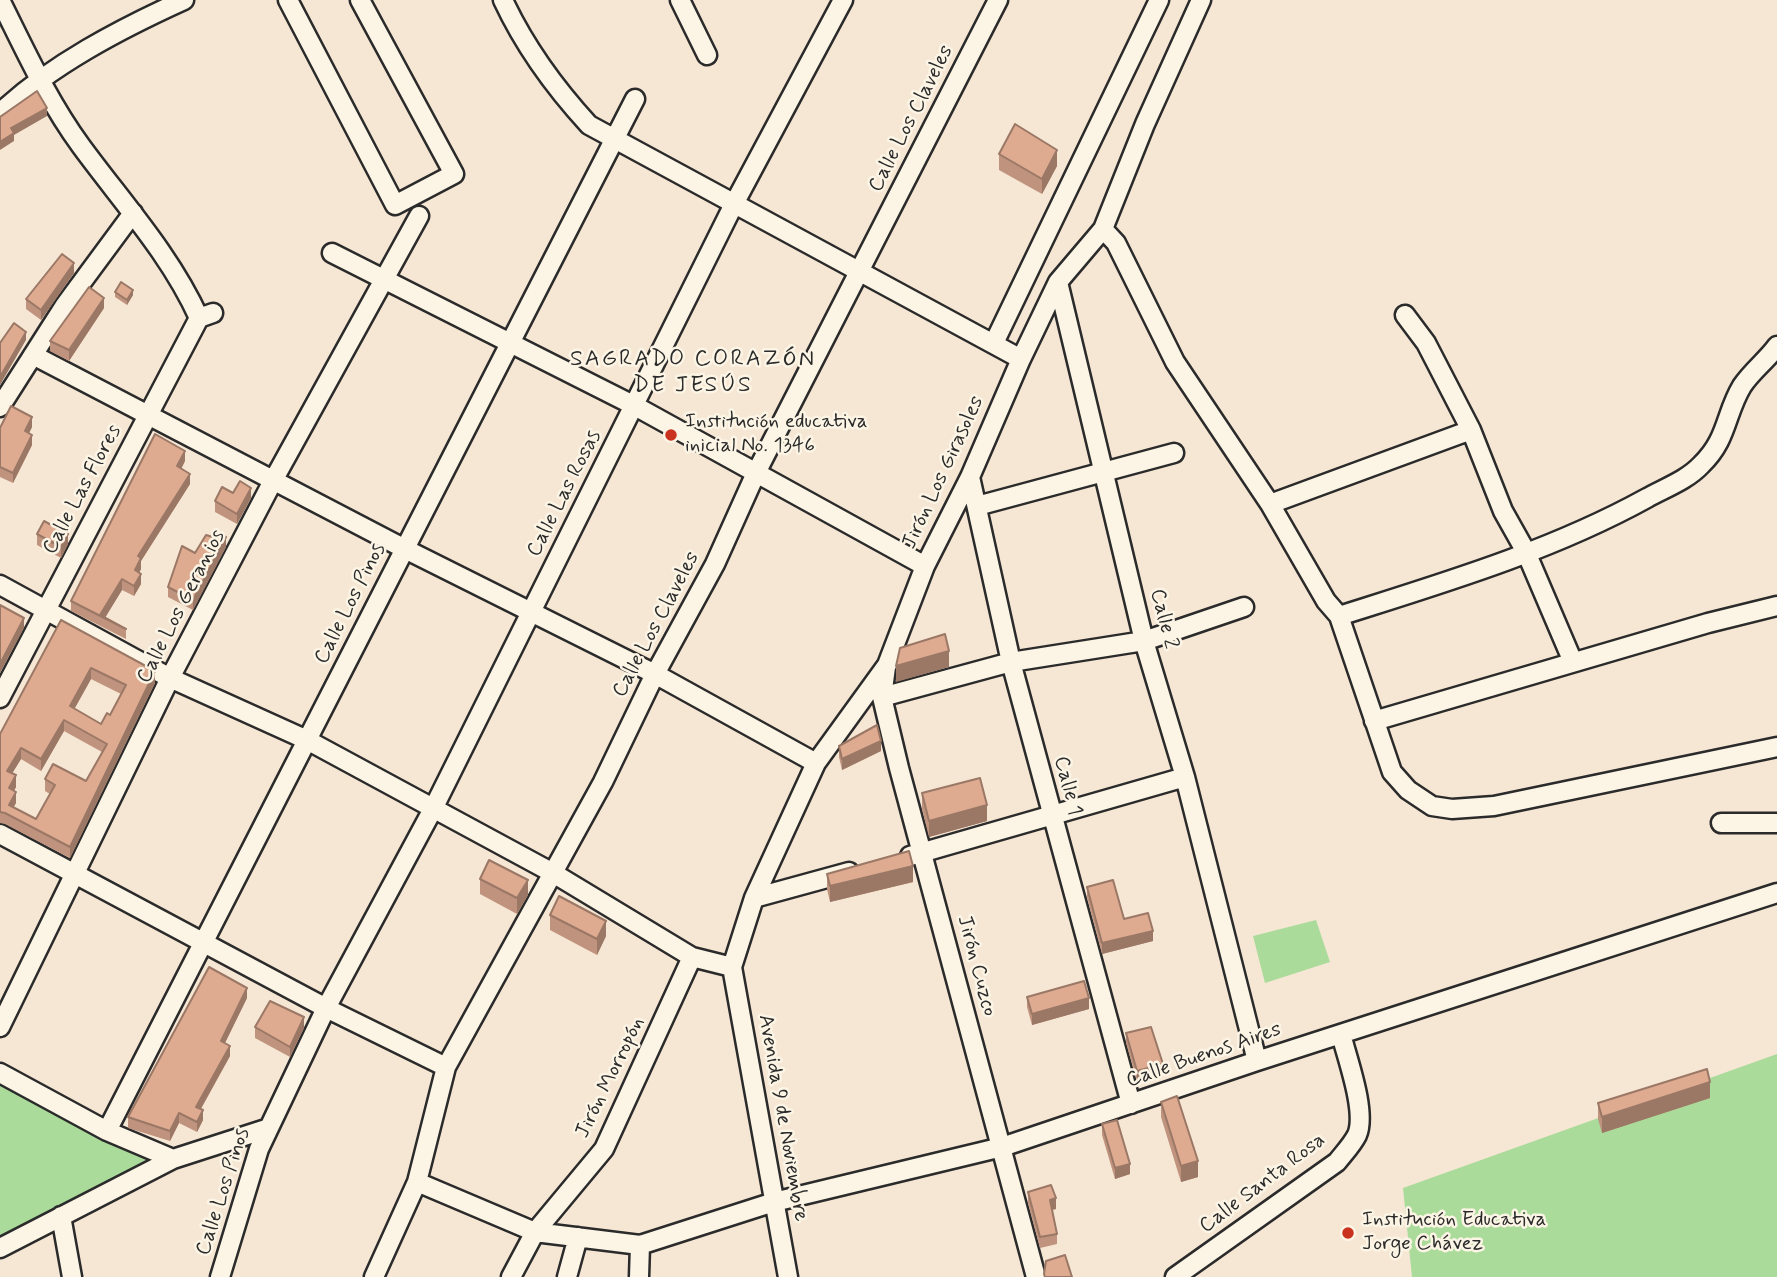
<!DOCTYPE html>
<meta charset="utf-8">
<style>
body{margin:0}
canvas{display:block;background:#f6e6d4}
</style>
<canvas width="1777" height="1277"></canvas>
<script>
const g = document.querySelector('canvas').getContext('2d');
g.lineJoin = 'round';
function fill(path, color) {
  g.fillStyle = color;
  g.fill(path, 'evenodd');
}
function stroke(path, color, width, dash) {
  g.strokeStyle = color;
  g.lineWidth = width;
  g.lineCap = dash ? 'butt' : 'round';
  g.setLineDash(dash || []);
  g.stroke(path);
}
function drawText(font, color, halo, rows, align = 'center') {
  g.font = font + ' Mynerve,sans-serif';
  g.lineWidth = 5;
  g.setLineDash([]);
  g.textBaseline = 'middle';
  g.strokeStyle = halo;
  g.fillStyle = color;
  for (const [text, x, y, turn = 0] of rows) {
    g.save();
    g.translate(x, y);
    g.rotate((+turn || 0) * Math.PI / 180);
    g.textAlign = isNaN(turn) ? turn : align;
    if (halo) g.strokeText(text, 0, 0);
    g.fillText(text, 0, 0);
    g.restore();
  }
}
const green = new Path2D(`
 M1316,920l14,42 -65,21 -12,-47z
 M1777,1054v223h-365l-9,-89z
 M0,1083l149,78 -149,77z`);
const minor = new Path2D(`
 M0,0c25,50 48,101 81,146 41,56 89,108 118,172
 M288,0l107,205 59,-31 -94,-174
 M503,0c21,45 52,88 86,125l432,234
 M680,0l27,55
 M0,113c51,-48 120,-84 184,-113
 M1103,229l13,14 59,119 95,142 56,97 13,15 53,156 16,18 24,16 20,3 42,-3 283,-59
 M332,253l303,153 290,160
 M1058,282l86,359 41,136 72,284
 M1405,315l21,28 45,87 32,81 23,41 47,110
 M994,343l165,-343
 M33,355l372,194 250,125 161,89
 M0,407l65,-102 68,-92
 M970,477l41,185 120,442
 M1270,504l201,-74
 M977,506l197,-53
 M0,585l170,93 137,62 246,133 139,84
 M1339,616c104,-33 212,-65 308,-118 18,-10 40,-18 54,-33 27,-26 24,-51 41,-79 10,-15 25,-26 35,-40
 M886,667l-4,30 17,71 137,509
 M882,697l129,-35 133,-21 100,-34
 M0,698l199,-380 14,-5
 M1374,721l334,-98 69,-17
 M1721,823h56
 M0,834l326,174 120,59
 M910,856l275,-79
 M754,898l95,-26
 M0,1027l170,-349 104,-199 145,-263
 M0,1073l107,58 66,28
 M107,1131l528,-1032
 M417,1182l118,50 105,13 134,-43 228,-55 255,-86 520,-168
 M61,1216l11,61
 M0,1248l173,-89 96,-31
 M220,1277l39,-128 67,-141 107,-199 301,-605 109,-204
 M374,1277l43,-95 29,-115 157,-285 52,-108 60,-110 41,-91 242,-473
 M511,1277l24,-45 69,-83 88,-192 40,10
 M567,1277l11,-40
 M639,1277l1,-32
 M788,1277l-56,-310 22,-69 62,-135 71,-98 38,-99 45,-89 51,-118 37,-77 45,-53 42,-105 56,-124
 M1175,1277l162,-115c7,-9 15,-17 20,-27 10,-23 -10,-77 -16,-101`);
const wall = new Path2D(`
 M999,154l58,12 -15,28 -43,-24z
 M74,273l-33,47 -15,-11v-10z
 M115,292l18,3 -6,10 -12,-8z
 M104,308l-35,53 -19,-10v-10z
 M32,427l-3,6 3,12 -19,38 -13,-6v-49z
 M185,461l-4,8 9,15 -49,77v8l-2,4 2,11 -7,12 -12,-6 -17,27 21,12v10l-55,-28v-10z
 M233,493l18,5 -14,26 -22,-12v-11z
 M37,534l31,10 -7,14 -24,-13z
 M226,547l-33,63 -25,-13v-10l27,-34z
 M61,620l94,63 -85,175 -65,-34 -5,-1v-89zM91,679l30,15 -11,21 -9,9 -27,-15zM64,731l38,21 -16,29 -41,-2v12l5,3 -14,25 -23,-12 3,-4 -2,-12 2,-4 -4,-14 9,-14 20,12z
 M839,746l42,5 -39,19 -3,-13z
 M922,793l65,28 -58,16 -7,-28z
 M827,874l86,8 -83,20 -3,-13z
 M480,879l48,16 -11,19 -37,-20z
 M1087,887l37,32 29,22 -51,13 -15,-57z
 M550,915l56,21 -9,19 -47,-25z
 M1027,997l62,12 -57,16 -5,-18z
 M247,998l-22,45 5,13 -29,53 2,11 -6,12 -18,-9 -9,18 -42,-13v-11z
 M255,1027l49,1 -14,29 -35,-19z
 M1126,1033l37,42 -26,6 -11,-38z
 M1710,1098l-108,35 -4,-14v-16z
 M1161,1102l37,75 -17,5 -20,-65z
 M1102,1124l28,50 -15,5 -13,-44z
 M1028,1192l28,17 -4,1 5,24v10l-17,4 -12,-45z`);
const shadedWall = new Path2D(`
 M47,108v8l-33,19v6l-14,9v-8l11,-14z
 M1057,150v16l-15,28v-15z
 M74,263v10l-33,47v-10z
 M133,290v5l-6,10v-5z
 M104,298v10l-35,53v-11z
 M26,332v8l-26,45v-8z
 M32,417v10l-7,14v-10z
 M32,435v10l-19,38v-10z
 M185,451v10l-8,16v-11z
 M190,474v10l-49,77v8l-6,11v-10l3,-14z
 M251,488v10l-14,26v-10z
 M68,534v10l-7,14v-11z
 M226,537v10l-33,63v-10z
 M141,574v10l-7,12v-10z
 M122,579v11l-17,28 -5,-2z
 M24,618v10l-24,45v-9z
 M949,651v16l-53,15v-16z
 M91,668v11l-21,38v-11z
 M155,671v12l-85,175v-11z
 M64,720v11l-23,40v-12z
 M881,741v10l-39,19v-11z
 M21,748v11l-14,23v-11z
 M16,775v12l-7,12v-11z
 M16,792v11l-7,13v-11z
 M987,805v16l-58,16v-16z
 M913,866v16l-83,20v-16z
 M528,880v15l-11,19v-16z
 M606,921v15l-9,19v-16z
 M1153,931v10l-51,13v-11z
 M247,988v10l-26,53v-10z
 M1089,998v11l-57,16v-11z
 M304,1017v11l-14,29v-10z
 M230,1046v10l-34,61v-10z
 M1163,1064v11l-26,6v-10z
 M1710,1082v16l-108,35v-16z
 M203,1110v10l-6,12v-10z
 M179,1113v10l-9,18v-10z
 M1198,1161v16l-17,5v-16z
 M1130,1164v10l-15,5v-11z
 M1056,1198v11l-6,1v-10z`);
const building = new Path2D(`
 M37,91l10,17 -36,20 3,5 -14,9v-25z
 M1015,124l42,26 -15,29 -43,-25z
 M62,254l12,9 -33,47 -15,-11z
 M121,282l12,8 -6,10 -12,-8z
 M89,287l15,11 -35,52 -19,-9z
 M14,323l12,9 -26,45v-34z
 M11,406l21,11 -7,14 7,4 -19,38 -13,-6v-39z
 M155,434l30,17 -8,15 13,8 -52,82 3,2 -6,12 6,4 -7,12 -12,-7 -22,36 26,14 -55,-28z
 M240,481l11,7 -14,26 -22,-13 7,-14 11,6z
 M44,521l24,13 -7,13 -24,-13z
 M206,535l14,4 2,-4 4,2 -33,63 -25,-13 14,-41 13,7z
 M0,605l24,13 -24,46z
 M61,620l94,51 -85,176 -65,-34 -5,-1v-78zM91,668l35,17 -16,30 -3,-2 -6,11 -31,-18zM64,720l43,24 -21,37 -33,-17 -8,15 10,6 -19,34 -27,-14 7,-13 -7,-4 7,-13 -9,-4 14,-23 20,11z
 M945,634l4,17 -53,15 4,-18z
 M877,725l4,16 -39,18 -3,-13z
 M980,778l7,27 -58,16 -7,-28z
 M909,851l4,15 -83,20 -3,-12z
 M489,860l39,20 -11,18 -37,-19z
 M1113,880l11,39 24,-6 5,18 -51,12 -15,-56z
 M559,896l47,25 -9,18 -47,-24z
 M209,967l38,21 -26,53 9,5 -34,61 7,3 -6,12 -18,-9 -9,18 -42,-14z
 M1084,981l5,17 -57,16 -5,-17z
 M270,1001l34,16 -14,30 -35,-20z
 M1151,1027l12,37 -26,7 -11,-38z
 M1707,1069l3,13 -108,35 -4,-14z
 M1177,1096l21,65 -17,5 -20,-64z
 M1117,1120l13,44 -15,4 -13,-44z
 M1051,1185l5,13 -6,2 7,34 -17,3 -12,-45z
 M1065,1255l7,22h-27l-1,-3 2,-13z`);
const markers = [
 [671,435,7,"#c8321e"],
 [1348,1233,7,"#c8321e"]
];
const streetNames = [
 ["Calle Los Claveles",912,119,-63],
 ["Jirón Los Girasoles",944,473,-65],
 ["Calle Las Flores",83,490,-62],
 ["Calle Las Rosas",565,494,-63],
 ["Calle Los Pinos",351,604,-63],
 ["Calle Los Geranios",182,607,-63],
 ["Calle 2",1163,619,76],
 ["Calle Los Claveles",657,625,-62],
 ["Calle 1",1067,786,75],
 ["Jirón Cuzco",976,966,75],
 ["Calle Buenos Aires",1204,1056,-19],
 ["Jirón Morropón",611,1078,-64],
 ["Avenida 9 de Noviembre",782,1118,80],
 ["Calle Santa Rosa",1263,1184,-37],
 ["Calle Los Pinos",224,1192,-72]
];
const poiNames = [
 ["Institución educativa",685,423],
 ["inicial No. 1346",685,447],
 ["Institución Educativa",1362,1221],
 ["Jorge Chávez",1362,1245]
];
const neighbourhoodNames = [
 ["SAGRADO CORAZÓN",693,360],
 ["DE JESÚS",693,386]
];
fill(green, '#abdb9b');
stroke(minor, '#2b2b2b', 23);
stroke(minor, '#fcf5e5', 18);
fill(wall, '#bf937d');
fill(shadedWall, '#9b7866');
fill(building, '#deab91');
stroke(building, '#9b7866', 2);
for (const [x, y, r, color] of markers) {
  const dot = new Path2D();
  dot.arc(x, y, r, 0, 2 * Math.PI);
  g.fillStyle = color;
  g.fill(dot);
  stroke(dot, '#fcf5e5', 2.5);
}
drawText('21px', '#2b2b2b', '#fcf5e5', streetNames);
drawText('21px', '#2b2b2b', '#fcf5e5', poiNames, 'left');
g.letterSpacing = '2px';
drawText('23px', '#2b2b2b', '#fcf5e5', neighbourhoodNames);
g.letterSpacing = '0px';
</script>
